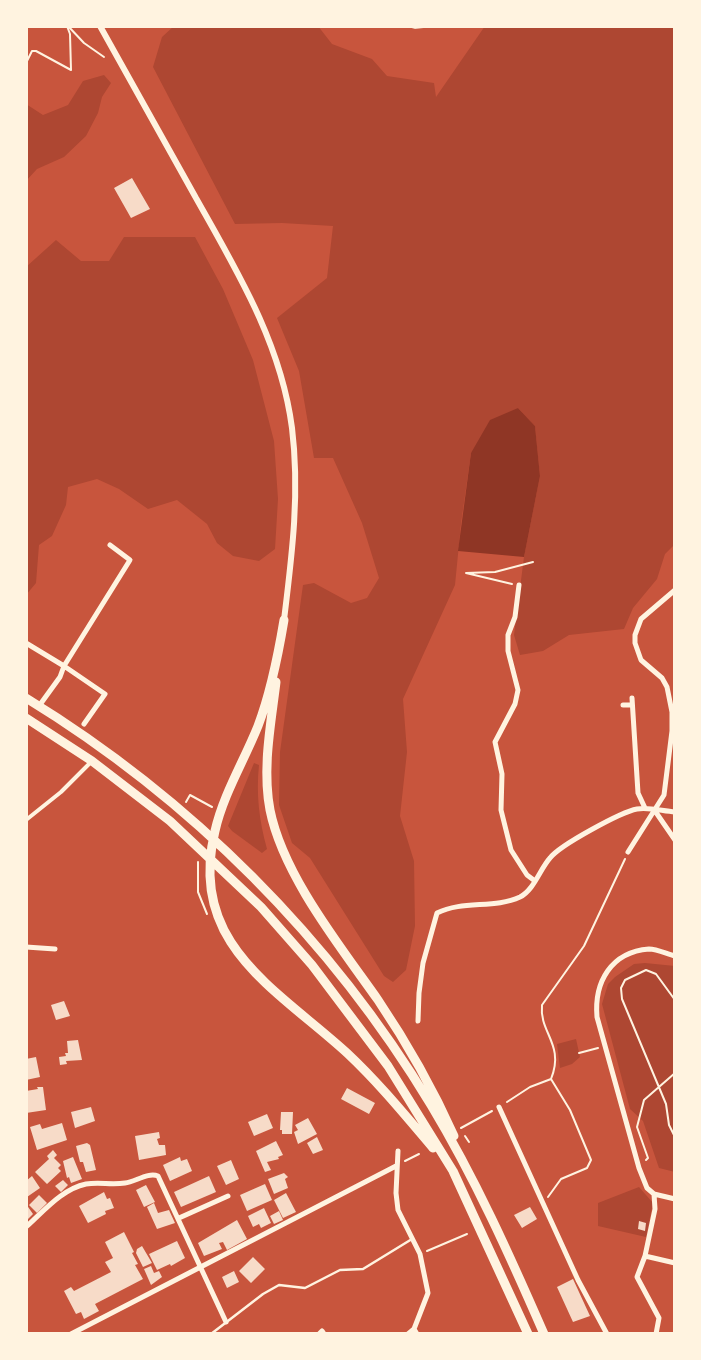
<!DOCTYPE html>
<style>
body{margin:0}
#map{position:relative;width:701px;height:1360px;overflow:hidden;background:#c8553d;font-family:Lora,serif}
canvas{display:block}
.frame{position:absolute;inset:0;border:28px solid #fff3e0;pointer-events:none}
</style>
<div id="map">
<canvas width="701" height="1360"></canvas>
<div class="frame"></div>
</div>
<script>
const g = document.querySelector('canvas').getContext('2d');
g.lineJoin = 'round';
function fill(path, color) {
  g.fillStyle = color;
  g.fill(path, 'evenodd');
}
function stroke(path, color, width, dash) {
  g.strokeStyle = color;
  g.lineWidth = width;
  g.lineCap = dash ? 'butt' : 'round';
  g.setLineDash(dash || []);
  g.stroke(path);
}
const green = new Path2D(`
 M174,26h144l14,18 40,15 15,17 47,7 2,14 49,-71h190v518l-10,10 -8,25 -24,29 -9,21 -55,6 -26,16 -23,4 -6,-20 10,-78 16,-81 -5,-50 -17,-18 -47,45 -10,71 -6,61 -52,114 4,53 -7,64 14,45 1,65 -9,44 -13,12 -9,-6 -74,-118 -18,-15 -13,-38 1,-53 23,-167 11,-2 37,20 16,-5 12,-20 -17,-55 -29,-65h-19l-15,-87 -22,-53 50,-40 6,-52 -51,-3 -47,1 -82,-157 9,-30z
 M104,75l7,8 -9,14 -4,16 -12,23 -22,21 -27,12 -11,12v-77l17,11 25,-10 15,-24z
 M124,237h71l28,52 30,71 21,81 4,58 -3,50 -16,12 -26,-5 -16,-13 -10,-19 -30,-24 -29,9 -29,-20 -22,-10 -29,8 -2,18 -14,31 -13,9 -3,38 -10,12v-328l30,-27 25,21h28z
 M254,763l5,2c-3,29 0,55 8,84l-5,4 -30,-22 -4,-5z
 M645,963l30,3v206l-16,-4 -16,-47 -13,-12 -28,-105 6,-20 7,-7 19,-13z
 M576,1039l4,18 -8,7 -12,4 -3,-24z
 M639,1187l14,16 -7,34 -48,-11v-23z`);
const water = new Path2D(`
 M518,408l17,18 5,50 -16,81 -66,-6 13,-98 19,-33z`);
const building = new Path2D(`
 M405,26h27v1l-17,2z
 M132,178l18,31 -19,9 -17,-30z
 M64,1001l6,15 -14,4 -5,-15z
 M78,1040l4,20 -16,1 1,3 -7,1 -1,-8 7,-1 -1,-3h3l-1,-12z
 M36,1057l4,20 -14,3v-21z
 M37,1087h6l3,23 -20,3v-22l12,-2z
 M347,1088l28,15 -6,11 -28,-15z
 M91,1107l4,14 -20,7 -4,-16z
 M281,1112h12l-1,22h-10v-4h-2z
 M267,1114l6,14 -19,8 -6,-14z
 M308,1118l9,16 -19,10 -4,-12 4,-2 -3,-5z
 M62,1123l5,17 -30,10 -7,-23 10,-3 2,5z
 M159,1132l1,6 -3,1 2,6h6l1,10 -27,5 -4,-24z
 M317,1137l6,13 -10,4 -6,-11z
 M276,1141l7,14 -5,2 1,2 -12,3 4,8 -6,2 -9,-21z
 M87,1143l3,2 6,25 -10,2 -3,-10h-3l-4,-16z
 M53,1150l4,5 -3,3 7,7 -3,3 3,3 -14,13 -12,-12 14,-13 -2,-3z
 M73,1157l9,22 -11,4 -2,-6 -2,1 -4,-17z
 M180,1157l1,4 6,-2 5,12 -22,10 -7,-16z
 M231,1160l8,19 -13,6 -9,-19z
 M284,1173l4,4 -3,2 3,9 -14,6 -6,-15z
 M32,1176l8,12 -13,9 -1,-16z
 M209,1176l7,16 -35,15 -7,-15z
 M63,1180l5,5 -7,7 -6,-6z
 M265,1184l7,16 -25,11 -7,-16z
 M146,1185l9,17 -11,5 -8,-17z
 M104,1192l3,7 3,-1 4,10 -9,3 1,3 -18,9 -9,-17z
 M286,1193l10,19 -13,6 -9,-18z
 M39,1195l8,8 -10,10 -8,-8z
 M154,1203l4,10 11,-3 6,13 -18,6 -10,-22z
 M26,1204l7,10 -7,7z
 M530,1207l7,12 -15,9 -8,-13z
 M264,1208l7,15 -10,5 -2,-4 -6,3 -5,-11z
 M279,1211l4,9 -9,4 -4,-8z
 M237,1220l10,19 -20,11 -4,-8 -4,1 3,6 -18,7 -6,-13z
 M639,1221l7,2 -1,8 -7,-2z
 M124,1232l10,20 -2,1 6,11 -3,1 8,14 -48,25 4,7 -15,8 -3,-7 -5,2 -12,-23 7,-4 3,4 37,-19 -6,-10 8,-4 -8,-16z
 M177,1241l8,17 -14,8 -1,-2 -13,6 -8,-16z
 M142,1246l10,17 -9,4 -7,-14 1,-4z
 M253,1257l12,12 -14,14 -12,-12z
 M151,1266l3,7 5,-2 3,6 -11,8 -7,-16z
 M234,1271l5,11 -12,6 -5,-11z
 M573,1279l17,37 -17,6 -16,-35z`);
const path = new Path2D(`
 M68,26l16,17 20,14
 M26,63l6,-12h4l35,19 -1,-36 -3,-8
 M512,584l-46,-11 29,-1 38,-10
 M186,802l4,-7 22,12
 M198,862v30l9,22
 M675,1000l-19,-26 -10,-4 -21,10 -4,8 1,11 44,105 3,21 6,12
 M579,1053l19,-5
 M507,1102l23,-15 21,-8
 M461,1128l31,-17
 M465,1136l4,6
 M646,1160l2,-2 -11,-31 7,-27 31,-27
 M405,1161l14,-7
 M548,1197l13,-18 26,-11 4,-8 -21,-50 -19,-31c14,-35 -12,-46 -9,-74l42,-59 41,-87
 M427,1251l40,-17`);
const service = new Path2D(`
 M211,1334l52,-40 16,-9 26,3 35,-18 23,-1 49,-30`);
const pedestrian = new Path2D(`
 M26,820l35,-28 30,-30`);
const minor = new Path2D(`
 M519,585l-4,32 -7,18v16l10,39 -3,14 -20,38 7,32 -1,36 10,40 16,25 8,6
 M26,643l38,23 -4,11 -21,29
 M632,698l6,95 7,15
 M623,705h9
 M84,724l21,-30 -41,-28 66,-106 -20,-15
 M655,811l20,29
 M628,852l36,-57 8,-64v-19l-5,-25 -5,-9 -21,-18 -6,-17v-8l6,-16 34,-29
 M26,947l29,2
 M675,956c-8,-2 -18,-7 -26,-7 -38,3 -55,33 -52,68l42,151 8,20 7,6 1,15 -10,47 30,7
 M418,1021l1,-28 4,-30 14,-50c26,-13 57,-4 83,-16 14,-7 20,-28 30,-39 10,-13 71,-46 87,-49 12,-2 25,2 38,3
 M499,1107l79,173 29,54
 M398,1151l-2,42 2,17 22,44 8,39 -14,36 3,5
 M654,1194l21,5
 M179,1218l49,-22
 M26,1227c18,-16 36,-38 60,-43 13,-2 26,1 39,-1 10,-1 23,-11 33,-7l68,146
 M645,1256l-8,21 22,41 -3,16
 M71,1334l325,-168
 M319,1334l3,-3 2,3
 M408,1334l6,-5`);
const tertiary = new Path2D(`
 M100,26c32,58 64,115 96,172 41,73 85,145 96,230 8,65 0,127 -8,192`);
const trunk = new Path2D(`
 M284,620c-6,36 -13,72 -26,106 -14,35 -35,69 -43,105 -28,113 62,158 132,222 31,29 58,62 86,95
 M276,682c-5,42 -14,86 -6,128 13,65 70,136 108,190 29,43 55,89 76,136
 M26,698c165,101 305,241 405,407 44,73 79,151 113,229
 M26,718l66,43 78,60 91,86 51,58 76,101 65,105 75,163`);
fill(green, '#ae4732');
fill(water, '#8f3625');
fill(building, '#f7dbc8');
stroke(path, '#fff3e0', 2);
stroke(service, '#fff3e0', 2.5);
stroke(pedestrian, '#fff3e0', 4);
stroke(minor, '#fff3e0', 5);
stroke(tertiary, '#fff3e0', 6);
stroke(trunk, '#fff3e0', 9);
</script>
